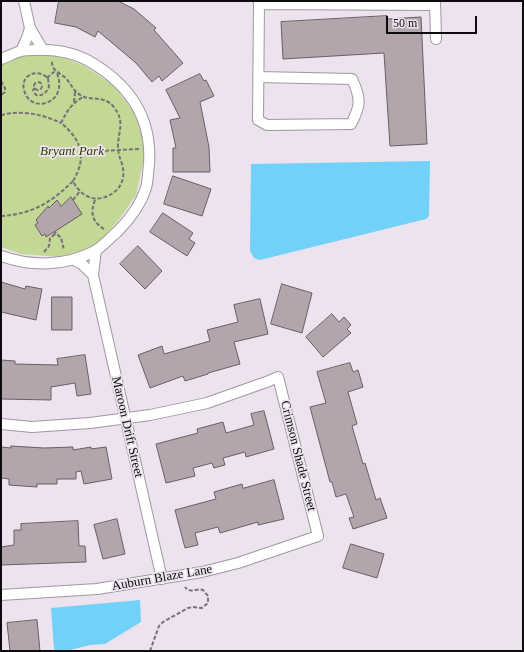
<!DOCTYPE html>
<style>
body{margin:0}
#map{position:relative;width:524px;height:652px;overflow:hidden;background:#ece3ee;font-family:"Times New Roman",serif}
canvas{display:block}
.frame{position:absolute;inset:0;border:2px solid #0e0b0e;pointer-events:none}
.scale{position:absolute;left:386px;top:16px;width:91px;height:18px;box-sizing:border-box;border:2px solid #0e0b0e;border-top:0;padding-left:5px;font-size:12px;line-height:14px;white-space:nowrap;color:#0e0b0e;-webkit-text-stroke:3px #ece3ee;paint-order:stroke}
</style>
<div id="map">
<canvas width="524" height="652"></canvas>
<div class="frame"></div>
<div class="scale">50 m</div>
</div>
<script>
const g = document.querySelector('canvas').getContext('2d');
g.lineJoin = 'round';
function fill(path, color) {
  g.fillStyle = color;
  g.fill(path, 'evenodd');
}
function stroke(path, color, width, dash) {
  g.strokeStyle = color;
  g.lineWidth = width;
  g.lineCap = dash ? 'butt' : 'round';
  g.setLineDash(dash || []);
  g.stroke(path);
}
function drawText(font, color, halo, rows, align = 'center') {
  g.font = font + ' "Times New Roman",serif';
  g.lineWidth = 3.5;
  g.setLineDash([]);
  g.textBaseline = 'middle';
  g.strokeStyle = halo;
  g.fillStyle = color;
  for (const [text, x, y, turn = 0] of rows) {
    g.save();
    g.translate(x, y);
    g.rotate((+turn || 0) * Math.PI / 180);
    g.textAlign = isNaN(turn) ? turn : align;
    if (halo) g.strokeText(text, 0, 0);
    g.fillText(text, 0, 0);
    g.restore();
  }
}
const green = new Path2D(`
 M39,54l18,1 28,11 29,20 20,27 10,26 1,15 -9,41 -15,22 -16,19 -15,12 -30,9 -39,-3 -20,-7v-182l19,-8z`);
const water = new Path2D(`
 M430,161l-1,55 -3,3 -166,41 -6,-2 -4,-7 1,-87z
 M140,600l1,22 -36,22 -15,1 -24,6h-10l-2,-2 -3,-41z`);
const building = new Path2D(`
 M59,1h59l16,8 22,19 -2,2 29,33 -21,18 -3,-5 -7,6 -16,-19 -38,-32 -3,6 -19,-10 -21,-4z
 M387,16v3l34,-2 6,127 -37,2 -6,-93 -101,6 -2,-37z
 M200,74l4,7 2,-1 8,16 -14,6 9,45 1,25h-37v-24h3l-6,-28 10,-2 -14,-28z
 M173,176l38,13 -9,27 -38,-12z
 M71,197l11,17 -36,23 -1,-3 -3,2 -7,-11 3,-2 -2,-3 12,-14 1,2 8,-8 4,6z
 M163,213l30,20 -4,6 6,4 -8,13 -37,-24z
 M138,246l24,25 -17,18 -25,-25z
 M1,282l24,7 1,-3 16,3 -6,31 -35,-8z
 M282,284l30,9 -10,40 -31,-9z
 M52,297h20v33h-20z
 M260,299l8,35 -34,8 6,22 -32,9v1l-23,7 -2,-5 -33,12 -12,-33 24,-9 2,8 46,-13 -3,-11 31,-8 -4,-17z
 M332,314l7,8 5,-5 7,8 -4,4 4,4 -28,24 -17,-20z
 M85,355l6,39 -14,2 -2,-13 -24,4v13l-50,-1v-39l14,1v3l43,1 -1,-6z
 M350,363l3,9 5,-2 5,17 -15,5 9,32 -5,2 11,38 2,-1 11,37 4,-2 7,20 -34,11 -4,-11 5,-1 -8,-23 -10,3 -4,-15h-2l-20,-75 16,-4 -9,-31z
 M264,411l10,38 -28,8 -1,-5 -22,6 2,7 -11,3 -2,-5 -19,5 2,8 -29,7 -10,-39 42,-11 -1,-4 26,-7 3,11 28,-8 -3,-11z
 M11,446l33,2 29,-1v3l18,-3v2l15,-2 6,32 -28,5 -3,-13 -5,1v7h-19v5h-20v3l-28,-2v-6l-8,-1v-31l10,1z
 M274,480l10,39 -26,6v-3l-38,11 -2,-6 -23,6 3,12 -13,3 -10,-38 41,-11 -2,-7 28,-8 1,4z
 M117,519l8,35 -22,5 -9,-34z
 M78,521l1,25h6l1,16 -85,3v-18l13,-2v-15h7v-6z
 M351,544l33,10 -7,24 -34,-10z
 M37,620l3,31h-30l-3,-28z`);
const path = new Path2D(`
 M47,78l8,-7
 M1,81l4,7v4l-4,3
 M34 86a4 4 0 1 1 8 0a4 4 0 1 1-8 0Z
 M35,88l-2,2 3,5c7,1 10,-2 13,-8l-1,-9c-7,-6 -16,-7 -22,0 -3,4 -3,8 -2,12 6,25 45,14 33,-17
 M74,102l1,-10
 M1,115c21,-5 41,-1 60,8
 M81,152l58,-3
 M73,181c14,-23 9,-41 -12,-58 6,-12 10,-19 22,-26
 M73,200l7,-9
 M95,200c-5,12 -3,22 9,29
 M1,216c31,-2 50,-13 72,-35 5,11 16,20 29,17 16,-4 25,-17 20,-34 -2,-6 -4,-11 -4,-17 0,-17 8,-25 -5,-41 -10,-11 -21,-5 -31,-10 -8,-4 -9,-9 -14,-15 -5,-8 -17,-9 -16,-20
 M54,235l3,-5
 M44,252l5,-6 1,-8 4,-3h4l3,3 3,12
 M150,651l9,-25 4,-4 25,-14 5,-1 9,1 6,-5v-7l-5,-6c-7,-2 -13,4 -18,-3`);
const minor = new Path2D(`
 M24,1l6,27 13,22
 M435,1l1,38
 M259,4l176,1
 M21,51l6,-13 3,-10
 M1,59c6,-2 13,-6 20,-8 3,-1 8,-1 12,-1 21,-1 42,2 61,14 37,23 58,56 55,100 -1,8 -1,17 -3,24 -5,16 -17,32 -28,43 -7,6 -15,15 -23,20 -29,15 -63,16 -94,5
 M258,77l94,2c9,19 9,27 -1,45l-84,1 -9,-5 1,-119
 M96,250l-3,25 69,304
 M74,260l8,4 11,11
 M1,424l31,3 58,-4 60,-8 57,-12 62,-22 9,-4 40,159 -80,27 -36,9 -105,17 -96,6`);
const parkNames = [
 ["Bryant Park",72,152]
];
const streetNames = [
 ["Maroon Drift Street",127,427,77],
 ["Crimson Shade Street",298,456,76],
 ["Auburn Blaze Lane",162,578,-10]
];
fill(green, '#c2d894');
fill(water, '#72d1f9');
fill(building, '#b2a5ab');
stroke(building, '#6a5e64', 1);
stroke(minor, '#9f97a1', 12);
stroke(path, '#777178', 2, [4, 2]);
stroke(minor, '#fff', 10);
drawText('italic 13px', '#2c3a00', '#ece3ee', parkNames);
drawText('13px', '#0e0b0e', '#ece3ee', streetNames);
</script>
